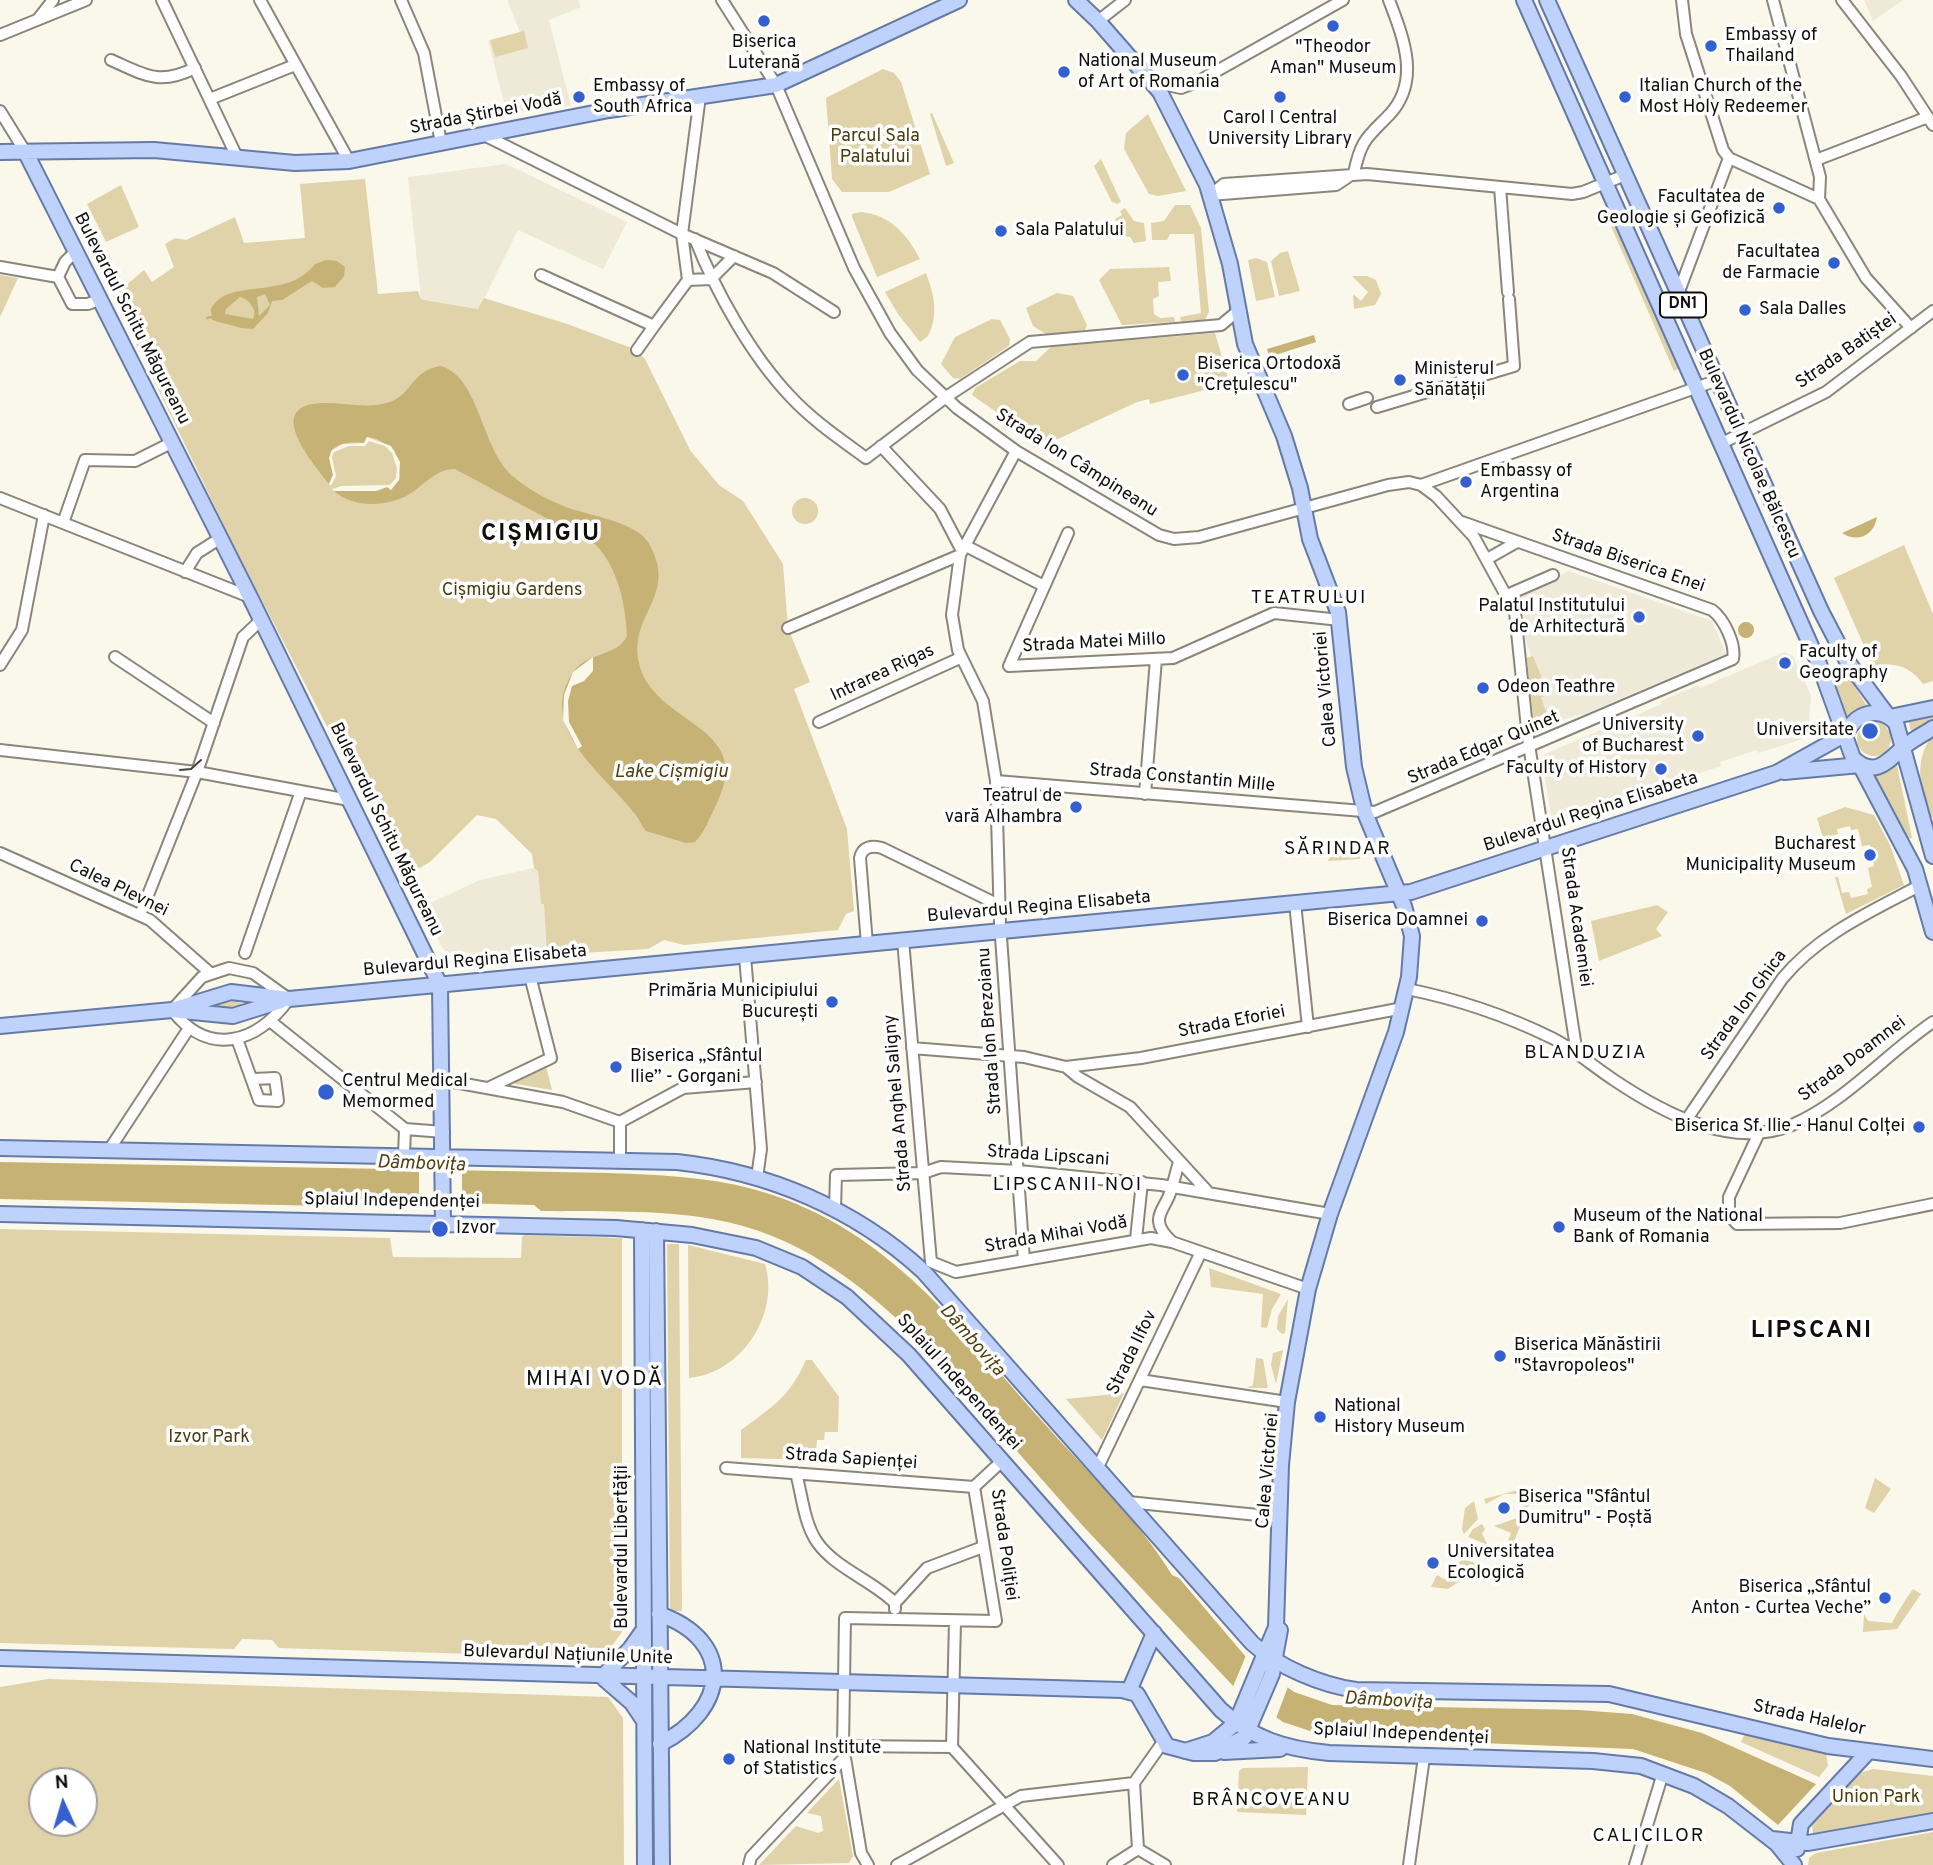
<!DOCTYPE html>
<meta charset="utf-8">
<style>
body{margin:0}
#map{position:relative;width:1933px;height:1865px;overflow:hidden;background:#faf7eb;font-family:Overpass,sans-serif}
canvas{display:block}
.north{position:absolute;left:28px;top:1767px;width:70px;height:70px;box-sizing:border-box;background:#fff;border:2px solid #9f9f9d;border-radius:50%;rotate:356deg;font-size:19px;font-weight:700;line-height:28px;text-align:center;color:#0f0e0b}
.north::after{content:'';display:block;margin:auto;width:24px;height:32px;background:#345fcf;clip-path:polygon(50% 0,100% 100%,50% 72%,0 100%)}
</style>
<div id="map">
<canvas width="1933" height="1865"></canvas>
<div class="north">N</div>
</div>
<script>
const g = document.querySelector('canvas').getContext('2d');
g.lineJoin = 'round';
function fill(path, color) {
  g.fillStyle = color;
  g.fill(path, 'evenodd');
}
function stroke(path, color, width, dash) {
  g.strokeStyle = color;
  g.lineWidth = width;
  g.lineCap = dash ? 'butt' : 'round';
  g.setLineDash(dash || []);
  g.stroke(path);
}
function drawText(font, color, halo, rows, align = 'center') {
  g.font = font + ' Overpass,sans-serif';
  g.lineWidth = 7;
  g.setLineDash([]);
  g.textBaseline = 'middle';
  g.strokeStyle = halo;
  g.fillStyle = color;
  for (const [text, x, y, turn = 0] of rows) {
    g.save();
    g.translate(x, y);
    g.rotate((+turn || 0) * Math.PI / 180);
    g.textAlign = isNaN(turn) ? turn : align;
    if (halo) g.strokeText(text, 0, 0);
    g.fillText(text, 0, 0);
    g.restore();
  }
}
const built = new Path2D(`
 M507,0h71l3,7 -32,13 22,86 -64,7 -19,-72 32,-9z
 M1864,0h39l-30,21z
 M506,164l121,58 -24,47 -85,-39 -39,79 -58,-10 -13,-122z
 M1569,571l143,50 14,33 -140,59 -37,11 -10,-21 -10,-54 -19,-53z
 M1784,652l9,4 18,39 -3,42 -49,16 -2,-3 -37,12 1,4 -30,10 -2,-3 -43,15 1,3 -21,8 -2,-4 -9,3 1,4 -52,18 -13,-5 -9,-55 3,-6 117,-50 -1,-3 37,-16 2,3z
 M534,868l4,3 3,33h3l3,51 -23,7 -54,3 -20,-9 -9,-10 -19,-39 58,-27z`);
const green = new Path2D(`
 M524,31l4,17 -33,9 -5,-17z
 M883,69l11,4 7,9 29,92 -41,18h-47l-10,-13 -6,-81z
 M932,113l22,50 -8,3 -16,-52z
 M1148,114l38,77 -28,5 -9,-2 -25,-45 2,-16z
 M1101,159l20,43 -4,2 -5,-2 -18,-36z
 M365,179l13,115 40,-3 3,8 4,1 53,9 6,-11 83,26 70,26 8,9 45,91 29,35 24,16 40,63 5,64 22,54 -16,7 53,140 7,82 -8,3 -8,16 -154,15 -20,-5 -16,9 -101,6 -3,-51h-3l-3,-33 -4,-3 -2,-14 -36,-35 -19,-4 -47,47 -22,13 -52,-92 -123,-239 -120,-248 31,-26 8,12 22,-15 -9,-23 10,-6 11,2 49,-23 9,26 61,-5 -5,-54z
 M121,185l18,42 -33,15 -19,-38z
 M1175,205h15l11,23 8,84 -4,8 -24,1 -1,-4 21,-4 -7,-79h-24l-3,6h-15l-1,-17 13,-2z
 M1614,206l70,160 -10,5 -70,-161z
 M1125,208l9,13 10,2 2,18 -12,2 -4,-6 -7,-1 -8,-17 7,-4 -2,-4z
 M861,212c29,3 46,22 59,47l-43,18 -25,-60v-3z
 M1288,251l12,40 -21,5 -8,-35 9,-8z
 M1256,258l11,4 8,35 -19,4 -8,-41z
 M1169,267l2,14 -13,1 1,14 -6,3 1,15 6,4 14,-1 1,5 -53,3 -23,-45 11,-11z
 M926,273c8,21 13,42 2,63l-8,6 -22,-28 -13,-22z
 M0,275l18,3 -18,39z
 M1352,276h15l9,4 5,14 -6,11 -21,4 -1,-15 8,7 7,-9z
 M1057,293l16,3 14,29 -2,5 -39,4 -13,-8 -7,-18z
 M992,319l8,1 10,19 -1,7 -49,33 -7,-1 -12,-14 14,-27z
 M1215,333l13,45 -12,3 -3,7 -63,16 -1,-5 -12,3 -79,37 -14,2 -12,-4 -60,-42 3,-7 45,-27h16l15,-14z
 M792 511a13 13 0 1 1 26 0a13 13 0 1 1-26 0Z
 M1904,545l29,69v67l-10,3c-13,-18 -29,-22 -50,-18l-39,-88z
 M1533,656l15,37 -7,5 8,22 -15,7 -7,-69z
 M1840,664l27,42 -20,9 -17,-46z
 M1933,715v8l-20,13 -5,-15z
 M1857 739a17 17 0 1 1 34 0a17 17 0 1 1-34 0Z
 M1933,735v82l-5,2c-6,-31 -16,-57 5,-84z
 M1897,765l15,73 -5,1 -38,-62z
 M1845,807l29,8 16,30 14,40 -58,29 -11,-37h3l4,16 7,-1 2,6 17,-4 -1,-5 5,-2 -4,-19 6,-2 -4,-21 -8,1 -4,-17 -7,1 -1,-4 -13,3 1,5 -15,4 -6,-20z
 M1355,839l4,9 -11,-1 -2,4h13l1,8 -32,2 4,-11 -5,-10z
 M1657,905l11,7 -12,17 6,7 -63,25 -8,-40z
 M232,999l13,6 -7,5 -29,-2 3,-4z
 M546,1066l6,24 -43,-7z
 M0,1229l390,9 3,19 128,1 1,-21 2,-2 98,3v394l-19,26 -324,-10 -7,-8 -30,-1 -8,10 -234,-6z
 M667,1244h12l3,367h-12z
 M688,1245l77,19c15,50 -23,109 -76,114z
 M1209,1268l72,26 -9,15 -5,19 -6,-1 2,-33 -52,-7z
 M1288,1299l-3,34 -3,1 -5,-5 1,-13z
 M1283,1350l-7,34 -5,-19 2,-12z
 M1256,1358l7,1 5,29h-21l6,-3z
 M806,1360h6l27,37 -1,35h-13l-1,8h-7l-2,20 -74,-2v-28c32,-24 48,-32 65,-70z
 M1124,1393l-22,47 -36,-41z
 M1875,1478l16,11 -17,24 -9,-5z
 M1526,1488l7,7 -23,56 -5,-2 6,-16 -17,-7 26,-9 -2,-5 4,-1 2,-10 -8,-7h-12l-18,10 -2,-5z
 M1474,1501l4,18 -14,15 -2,-5 3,-21z
 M1482,1524l3,5 -3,5 6,11 -20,-8 5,-8z
 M1463,1558l14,6 1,5 -30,20 -17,-2 6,-12 7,4z
 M1913,1589l8,5 -24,35 -34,3 1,-18 4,7 24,2c5,-10 13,-23 21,-34z
 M48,1679l560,18 15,21 1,147h-624v-178zM42,1781h42v42h-42z
 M1745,1733l81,20 2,13 -9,11 -78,-35z
 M1308,1767l-2,48 -69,-3 2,-41 4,-3z
 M1873,1769l60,7v42l-120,18 -1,-11 48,-52z
 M839,1779l14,77 -4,7 -90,2 37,-39 22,7 5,-2 -2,-15 -14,-3z
 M1933,1832v33h-125l1,-7 7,-5z`);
const water = new Path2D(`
 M326,260l11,1 8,6 -1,9 -9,11 -12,1 -11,-7 -30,19 -10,1 -4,12 -15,16 -12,-1 -29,-8 -1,-11c17,-33 75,-7 104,-45zM265,294l5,11 -11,11 -2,-19zM240,297c9,2 18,13 13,22l-28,-5 1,-5z
 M1314,335l2,7 -47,15 -2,-8z
 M441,366c40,12 40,86 74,112 14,12 33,22 51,29 21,8 70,15 82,35 32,54 -20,71 -9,121 14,63 119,61 77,142 -6,12 -11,27 -21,37l-9,1 -40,-12c-5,-6 -7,-13 -12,-18 -29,-39 -100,-86 -60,-142 13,-19 43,-14 53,-35 -1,-30 -9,-68 -31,-91l-141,-76c-18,-1 -32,17 -47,26 -21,12 -56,13 -74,-4h42l11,-4 4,3 9,-13 -5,-26 -18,-12 -10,-2 -3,6c-13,-1 -27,-1 -34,10l3,22 -4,9c-17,-22 -68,-81 -4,-81 21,0 45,6 65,-1 22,-8 22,-32 51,-36z
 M1877,517c-3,19 -20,26 -35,16z
 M1738 630a8 8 0 1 1 16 0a8 8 0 1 1-16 0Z
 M0,1162l610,11c52,2 104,4 153,19 126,38 196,136 279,229 44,50 96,98 130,154l7,3 67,79 48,35 38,13 247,5 53,4 70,19 114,51 -38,41 -48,-39 -24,-13 -73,-24 -305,-12 -45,-15 -48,-34 -152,-162 -166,-188c-58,-57 -122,-105 -205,-119 -55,-10 -115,-7 -171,-8l-7,-6 -195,-5 -10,6 -329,-7z`);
const pier = new Path2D(`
 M367,437l24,9 9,16 -1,18 -8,10 -4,-3 -11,4h-42l-2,-2 10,-3 48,-1 6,-7 1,-10 -5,-15 -7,-7 -16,-5 -4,5h-16l-15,6 -2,5 4,19 -5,10 -2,-2 4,-9 -4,-17 3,-8 11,-6 21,-1z
 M593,657v14l-9,10 -12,5 -4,15 1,21 13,24 -4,3 -15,-29 1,-25 9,-23z
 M419,1166h43v37h-43z
 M1247,1653l42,31 -14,37 -43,-32z`);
const stream = new Path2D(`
 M207,318l4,-1`);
const minor = new Path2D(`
 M162,0l75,157
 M260,0l89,161
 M401,0l23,53 17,90
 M722,0l54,85 78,183 36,65 27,37 40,38 59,43 143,84 15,4 25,-2 189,-52 21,-3 12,3 297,-105
 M1682,0l4,34 37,116 6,8 90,41
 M1773,0l47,177 -1,22 47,79 45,50
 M1842,0l59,76 32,49
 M38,19l15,-19
 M1098,21l27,-21
 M0,35l86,-35
 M111,60c34,15 48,26 84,8
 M1153,82l28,6 18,-7 144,-81
 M210,99l85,-34
 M0,111l26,42
 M484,135l198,99 91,39 61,39
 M1816,160l112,-43
 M1354,173c7,-34 13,-35 36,-59 31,-34 13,-77 -1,-114
 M1500,187l8,105
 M1210,195l14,-11 143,-10 205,20 11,-2 42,-17
 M1210,195l126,-10 18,-12
 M695,239c21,53 56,116 95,157 22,24 50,43 76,62l80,-61 84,-55 191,-17 17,-14
 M0,267l58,10
 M541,275l113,51 34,-46
 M58,277l14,27h16l13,-5
 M58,277l7,-15 11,-11
 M688,280l-6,-46 18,-138
 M688,280l23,-1 23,-23
 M1678,294l51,-136
 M637,350l17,-24
 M1349,404l18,-6
 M1377,407l137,-41 -5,-67
 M1722,443l104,-51 107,-81
 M881,446l59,63 22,42
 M1016,451l-56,104 -8,60 6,35 25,51 13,80 4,142 24,337
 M1421,485l15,11 38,41 41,75 13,126 49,316
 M0,498l250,99
 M63,523l22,-63 50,1 36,-18
 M1068,533l-59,133 164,-8 101,-45 66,7
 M964,545l80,41
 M1487,559l30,-17
 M185,572l12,-19 22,-14
 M1507,595l46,-20
 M788,628l172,-73
 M115,657l99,66
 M0,665l22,-35 22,-115
 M819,722l141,-64
 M0,750l197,22 152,28
 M996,781l379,31 358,-153c3,-15 -9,-40 -21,-49l-250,-88
 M1145,794l11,-135
 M0,853l150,67 59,52
 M1295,903l13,124
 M140,915l57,-143 46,-135 18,-17
 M903,940l28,322
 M867,944l-7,-86c2,-11 12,-13 22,-10l119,58
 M245,953l56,-162
 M745,956l16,193 -4,29
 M229,968l24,5 36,26c-32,44 -80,59 -117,11l30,-33z
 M1407,989c50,10 100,27 145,49 22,11 42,29 62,42 49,33 118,70 178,45 53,-23 94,-71 141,-103
 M270,1021l135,108 39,3
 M237,1039l22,61 19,1 -3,-23 -21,1
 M912,1048l112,9 42,10 12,10 52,30 78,85
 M1066,1067l75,-9 262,-50
 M443,1080l120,22 57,20 63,-34 73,-6
 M490,1087l61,-29 -21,-82
 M1687,1119l95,-140c36,-44 88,-67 137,-93
 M1759,1133l-30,64v18l8,9 103,-1 93,-19
 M109,1150l80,-122
 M404,1155l1,-26
 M620,1160v-38
 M835,1209l1,-34 87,-2 18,-6 78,4 142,14 169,29
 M1136,1239l6,-57
 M1172,1242c-26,-24 -6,-32 -1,-52 3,-9 5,-18 8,-28
 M931,1262l25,10 195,-34 21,4 136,47
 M1140,1380l147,22
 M726,1468l248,19
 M1097,1469l104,-217
 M796,1473c6,22 8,50 21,69 19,27 55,38 78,61
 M1128,1502l150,15
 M895,1609v-6l32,-35 56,-21
 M955,1621l-3,126 106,118
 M843,1746l109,1
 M1138,1849l-4,-66 29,-41
 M1138,1849l27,16
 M749,1865l2,-8 93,-99
 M868,1865l-7,-12 -18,-107 2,-128 151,3 -22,-134 28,-26
 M897,1865l124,-69 113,-13
 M1113,1865l25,-16
 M1409,1865l15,-108
 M1635,1865l28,-92`);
const major = new Path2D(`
 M1076,0l22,21 62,71 47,93 23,79 15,80 39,92 16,52 10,51 28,73 16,155 11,46 39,93 8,30 -3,41 -13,55 -66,182 -22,75 -21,113 -6,63 -5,162 -40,96 -23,19 -28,9
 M1524,0l295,664 34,94c23,22 36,1 52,-12 9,-7 19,-12 28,-18
 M1547,0l274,611 26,50 41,55
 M0,152l154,-2 141,13 54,-2 260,-51 167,-25 183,-85
 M26,153l224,444 190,388 3,238
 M1890,717l43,-9
 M1846,734c9,-21 33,-29 50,-11l37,133
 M1860,765l55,104 18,63
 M1784,772l76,-7
 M172,1010l61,6 48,-15
 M0,1026l172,-16 59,-18 58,7 1122,-107 365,-119 70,-39
 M0,1148l677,14c92,10 178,47 246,109l329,372c26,24 69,42 104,47l253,4 219,52 105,13
 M0,1214l616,14 76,7 64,13 46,19 45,30 62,58 312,355c32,29 65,39 108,43l264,8 48,5 53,20 34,20 49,38 17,21
 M642,1230l3,635
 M656,1231l6,634
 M659,1614c77,27 69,96 1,130
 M0,1658l1122,32 15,4 30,52 27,7h21l30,-16 27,-63 8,-44
 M602,1677l28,-28 12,-17
 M602,1677l30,26 10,15
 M1129,1691l25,-58
 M1224,1752l56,-3
 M1772,1839l36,4 125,-22
 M1797,1849l4,-25 67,-72`);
const tram = new Path2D(`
 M180,770l11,-1 10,-9`);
const markers = [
 [764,21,7,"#345fcf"],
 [1333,26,7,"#345fcf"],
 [1711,46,7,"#345fcf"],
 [1064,72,7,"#345fcf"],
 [579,97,7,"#345fcf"],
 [1280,97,7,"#345fcf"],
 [1625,97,7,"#345fcf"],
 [1779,208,7,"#345fcf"],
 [1001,231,7,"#345fcf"],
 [1834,263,7,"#345fcf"],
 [1745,310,7,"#345fcf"],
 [1183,375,7,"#345fcf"],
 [1400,380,7,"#345fcf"],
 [1466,482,7,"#345fcf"],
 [1639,617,7,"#345fcf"],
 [1785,663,7,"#345fcf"],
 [1483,688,7,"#345fcf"],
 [1870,731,9,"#345fcf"],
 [1698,736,7,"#345fcf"],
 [1661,769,7,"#345fcf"],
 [1076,807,7,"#345fcf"],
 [1870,855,7,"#345fcf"],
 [1482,921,7,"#345fcf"],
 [832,1002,7,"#345fcf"],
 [616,1067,7,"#345fcf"],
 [326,1092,9,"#345fcf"],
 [1919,1127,7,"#345fcf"],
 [1559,1227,7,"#345fcf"],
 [440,1229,9,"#345fcf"],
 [1500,1356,7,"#345fcf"],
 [1320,1417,7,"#345fcf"],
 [1504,1508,7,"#345fcf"],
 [1433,1563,7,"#345fcf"],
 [1885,1598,7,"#345fcf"],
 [729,1759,7,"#345fcf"]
];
const shields = [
 [1683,305,46]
];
const shieldNames = [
 ["DN1",1683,305]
];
const poiNames = [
 ["Embassy of",1725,36],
 ["Thailand",1725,57],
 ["Biserica",764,43,"center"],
 ["Luterană",764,64,"center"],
 ["\"Theodor",1333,48,"center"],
 ["Aman\" Museum",1333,69,"center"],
 ["National Museum",1078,62],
 ["of Art of Romania",1078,83],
 ["Embassy of",593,87],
 ["South Africa",593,108],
 ["Italian Church of the",1639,87],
 ["Most Holy Redeemer",1639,108],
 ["Carol I Central",1280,119,"center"],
 ["University Library",1280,140,"center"],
 ["Facultatea de",1765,198,"right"],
 ["Geologie și Geofizică",1765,219,"right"],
 ["Sala Palatului",1015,231],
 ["Facultatea",1820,253,"right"],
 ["de Farmacie",1820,274,"right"],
 ["Sala Dalles",1759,310],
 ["Biserica Ortodoxă",1197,365],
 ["\"Crețulescu\"",1197,386],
 ["Ministerul",1414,370],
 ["Sănătății",1414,391],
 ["Embassy of",1480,472],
 ["Argentina",1480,493],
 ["Palatul Institutului",1625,607,"right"],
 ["de Arhitectură",1625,628,"right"],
 ["Faculty of",1799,653],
 ["Geography",1799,674],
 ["Odeon Teathre",1497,688],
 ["University",1684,726,"right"],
 ["of Bucharest",1684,747,"right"],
 ["Universitate",1854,731,"right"],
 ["Faculty of History",1647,769,"right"],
 ["Teatrul de",1062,797,"right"],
 ["vară Alhambra",1062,818,"right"],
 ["Bucharest",1856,845,"right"],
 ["Municipality Museum",1856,866,"right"],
 ["Biserica Doamnei",1468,921,"right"],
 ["Primăria Municipiului",818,992,"right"],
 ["București",818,1013,"right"],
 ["Biserica „Sfântul",630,1057],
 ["Ilie” - Gorgani",630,1078],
 ["Centrul Medical",342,1082],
 ["Memormed",342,1103],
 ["Biserica Sf. Ilie - Hanul Colței",1905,1127,"right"],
 ["Museum of the National",1573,1217],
 ["Bank of Romania",1573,1238],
 ["Izvor",456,1229],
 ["Biserica Mănăstirii",1514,1346],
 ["\"Stavropoleos\"",1514,1367],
 ["National",1334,1407],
 ["History Museum",1334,1428],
 ["Biserica \"Sfântul",1518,1498],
 ["Dumitru\" - Poștă",1518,1519],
 ["Universitatea",1447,1553],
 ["Ecologică",1447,1574],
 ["Biserica „Sfântul",1871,1588,"right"],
 ["Anton - Curtea Veche”",1871,1609,"right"],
 ["National Institute",743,1749],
 ["of Statistics",743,1770]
];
const streetNames = [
 ["Strada Știrbei Vodă",486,115,-11],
 ["Bulevardul Schitu Măgureanu",131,319,63],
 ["Strada Batiștei",1847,352,-35],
 ["Bulevardul Nicolae Bălcescu",1748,454,66],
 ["Strada Ion Câmpineanu",1076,464,32],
 ["Strada Biserica Enei",1628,562,19],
 ["Strada Matei Millo",1094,644,-3],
 ["Intrarea Rigas",883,674,-25],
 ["Calea Victoriei",1327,689,-95],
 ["Strada Edgar Quinet",1484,749,-23],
 ["Strada Constantin Mille",1182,779,5],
 ["Bulevardul Regina Elisabeta",1591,813,-18],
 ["Bulevardul Schitu Măgureanu",385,830,64],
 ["Calea Plevnei",118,889,26],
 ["Bulevardul Regina Elisabeta",1039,908,-5],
 ["Strada Academiei",1575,917,82],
 ["Bulevardul Regina Elisabeta",475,962,-5],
 ["Strada Ion Ghica",1745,1006,-54],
 ["Strada Eforiei",1232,1023,-11],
 ["Strada Ion Brezoianu",991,1031,-94],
 ["Strada Doamnei",1853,1060,-37],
 ["Strada Anghel Saligny",899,1103,-95],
 ["Strada Lipscani",1048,1157,4],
 ["Splaiul Independenței",392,1202,1],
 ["Strada Mihai Vodă",1056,1236,-10],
 ["Strada Ilfov",1133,1353,-64],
 ["Splaiul Independenței",958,1383,48],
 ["Strada Sapienței",851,1460,4],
 ["Calea Victoriei",1269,1471,-85],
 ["Strada Poliției",1003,1545,82],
 ["Bulevardul Libertății",623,1547,-90],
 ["Bulevardul Națiunile Unite",568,1656,2],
 ["Strada Halelor",1809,1719,12],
 ["Splaiul Independenței",1401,1735,3]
];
const parkNames = [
 ["Parcul Sala",875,137],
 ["Palatului",875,158],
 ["Cișmigiu Gardens",512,591],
 ["Izvor Park",209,1438],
 ["Union Park",1876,1798]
];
const neighbourhoodNames = [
 ["TEATRULUI",1309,599],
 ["SĂRINDAR",1338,850],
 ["BLANDUZIA",1586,1054],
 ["LIPSCANII NOI",1068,1186],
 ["BRÂNCOVEANU",1272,1801],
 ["CALICILOR",1649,1837]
];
const waterNames = [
 ["Lake Cișmigiu",671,773],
 ["Dâmbovița",421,1165,2],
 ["Dâmbovița",971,1341,49],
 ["Dâmbovița",1388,1702,3]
];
const quarterNames = [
 ["MIHAI VODĂ",595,1381]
];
const districtNames = [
 ["CIȘMIGIU",541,535],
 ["LIPSCANI",1812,1332]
];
fill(built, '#efead7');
fill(green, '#e0d3aa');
fill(water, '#c6b274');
fill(pier, '#faf7eb');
stroke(stream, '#c6b274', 2.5);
stroke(minor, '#8a867c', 14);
stroke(major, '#657aa6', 18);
stroke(minor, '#fff', 10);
stroke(major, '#bfd2fb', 14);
stroke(tram, '#43413c', 2);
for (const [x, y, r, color] of markers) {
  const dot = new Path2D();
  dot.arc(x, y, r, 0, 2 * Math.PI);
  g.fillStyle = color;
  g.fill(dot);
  stroke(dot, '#fff', 2.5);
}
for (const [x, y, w] of shields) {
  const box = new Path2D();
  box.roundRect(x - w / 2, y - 12.5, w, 25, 5);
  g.fillStyle = '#fff';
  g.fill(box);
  stroke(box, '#0f0e0b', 2);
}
drawText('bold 16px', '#0f0e0b', null, shieldNames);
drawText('18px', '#0f0e0b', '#fff', poiNames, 'left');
drawText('18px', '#0f0e0b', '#fff', streetNames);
drawText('18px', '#4a3c09', '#fff', parkNames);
g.letterSpacing = '2px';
drawText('19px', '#0f0e0b', '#fff', neighbourhoodNames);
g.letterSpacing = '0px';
drawText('italic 19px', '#4e3f0d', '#fff', waterNames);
g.letterSpacing = '2px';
drawText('21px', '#0f0e0b', '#fff', quarterNames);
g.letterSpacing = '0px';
g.letterSpacing = '2px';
drawText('bold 24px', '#0f0e0b', '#fff', districtNames);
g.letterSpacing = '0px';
</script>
